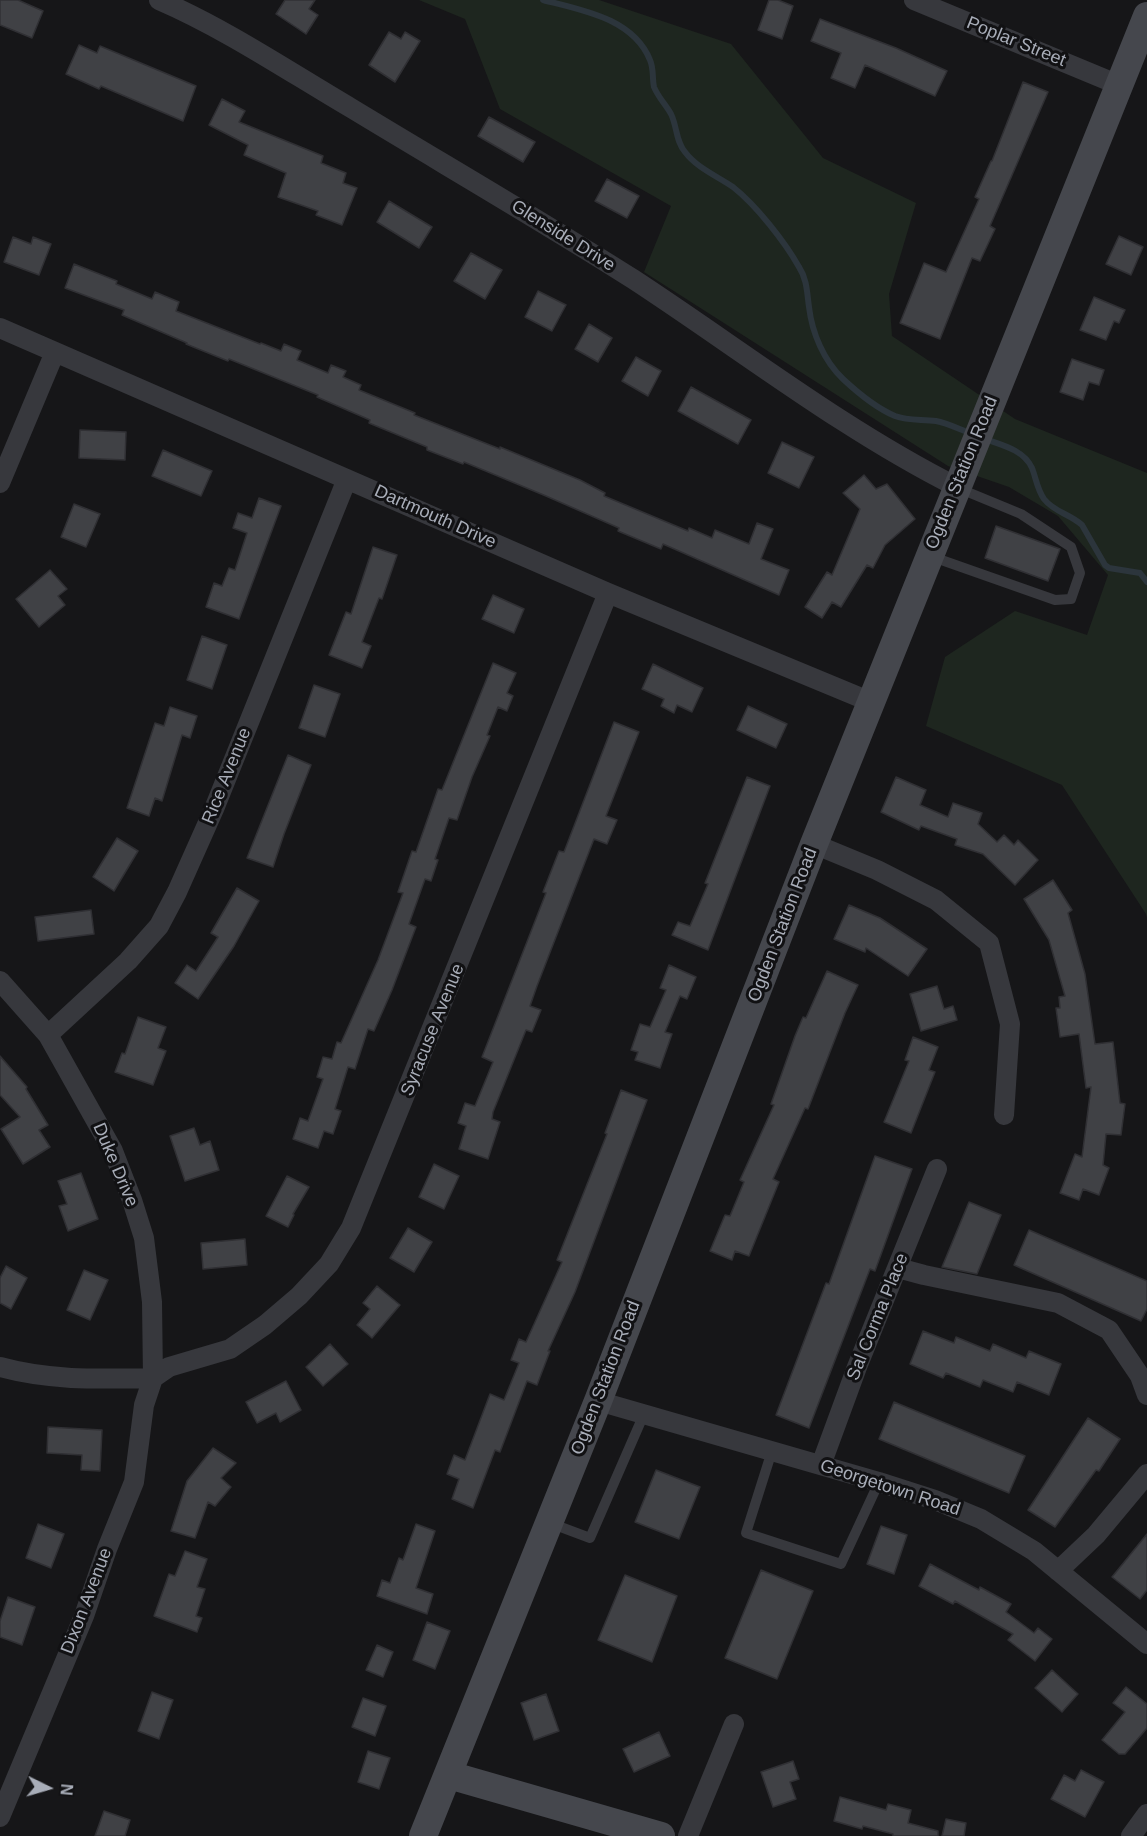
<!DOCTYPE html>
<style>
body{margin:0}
#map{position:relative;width:1147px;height:1836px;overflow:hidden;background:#161618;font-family:Arial,sans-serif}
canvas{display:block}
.north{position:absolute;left:18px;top:1758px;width:60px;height:60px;-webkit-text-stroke:4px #111113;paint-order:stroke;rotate:95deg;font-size:16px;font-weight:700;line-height:24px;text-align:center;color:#a8adb8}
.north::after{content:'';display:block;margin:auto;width:21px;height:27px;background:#a8adb8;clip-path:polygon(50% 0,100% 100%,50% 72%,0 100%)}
</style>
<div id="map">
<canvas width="1147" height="1836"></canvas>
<div class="north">N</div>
</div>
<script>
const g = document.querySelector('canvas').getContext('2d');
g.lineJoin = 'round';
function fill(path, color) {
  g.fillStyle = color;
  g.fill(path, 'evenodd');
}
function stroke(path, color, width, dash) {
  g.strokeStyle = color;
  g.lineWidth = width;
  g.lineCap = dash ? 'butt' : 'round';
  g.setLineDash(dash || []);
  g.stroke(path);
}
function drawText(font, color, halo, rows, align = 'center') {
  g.font = font + ' Arial,sans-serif';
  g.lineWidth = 6;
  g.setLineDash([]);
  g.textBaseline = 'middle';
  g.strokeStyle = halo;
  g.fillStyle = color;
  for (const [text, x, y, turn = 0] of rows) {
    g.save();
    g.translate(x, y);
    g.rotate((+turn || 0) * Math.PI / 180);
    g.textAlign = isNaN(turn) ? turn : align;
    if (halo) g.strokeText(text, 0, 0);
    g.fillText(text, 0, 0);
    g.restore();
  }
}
const green = new Path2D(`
 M419,0h180l132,44 92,114 93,45 -27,91 3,42 123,83 132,54v445l-1,-4 -84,-129 -136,-59 19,-69 70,-46 72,24 21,-60 -50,-59 -49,-29 -61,-21 -304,-194 27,-66 -171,-97 -35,-90z`);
const stream = new Path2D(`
 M543,0c38,10 90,18 107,60 4,9 2,18 4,27 4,10 12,18 17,27 6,12 5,28 14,38 12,16 32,24 48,35 23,18 52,55 66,80 8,12 8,26 10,40 3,26 15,54 34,72 15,14 33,29 52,37 13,5 27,3 41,5 11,2 23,8 34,12
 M985,439c17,6 39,11 47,29 4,10 5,21 12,31 10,13 26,15 38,26l23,40 4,3 31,5 7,9`);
const building = new Path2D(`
 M0,0h18l25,11 -11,27 -32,-13z
 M285,0h30l-6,9 9,6 -12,19 -30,-20z
 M769,0h9l15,6 -11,33 -24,-9z
 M820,19l76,29 51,23 -12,25 -70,-31 -10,23 -24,-10 10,-25 -30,-12z
 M389,32l12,7 4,-7 15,9 -25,41 -26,-17z
 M79,45l18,8 3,-7 96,40 -13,35 -82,-35 -2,3 -33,-15z
 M1023,82l25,10 -58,134 5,3 -15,32 -8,-3 -32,81 -40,-16 24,-60 22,9 33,-73 -4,-2 16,-36h1z
 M222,99l23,12 -6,11 84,34 -2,7 25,10 -3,10 14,5 -15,37 -26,-10 2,-4 -40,-14 8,-24 -42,-18 4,-10 -39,-20z
 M489,117l46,25 -12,20 -45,-26z
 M607,179l32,17 -12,22 -32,-17z
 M389,201l43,26 -13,21 -42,-26z
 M1119,236l24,11 -12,28 -25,-11z
 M13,237l18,7 2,-7 18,7 -12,31 -35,-13z
 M471,253l31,17 -17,29 -31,-18z
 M74,264l43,17 -1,3 36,15 3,-7 24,10 -3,9 84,33 1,-1 20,8 3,-7 17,7 -4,9 31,13 3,-8 15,6 -3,6 18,8 -2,5 56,23 -1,2 86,34v-2l80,33 25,13 -1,3 84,35 1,-3 23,10 3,-8 34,14 8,-21 16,6 -12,30 28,11 -10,25 -116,-51 -2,5 -43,-18 1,-3 -73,-32 -82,-34 -1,2 -36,-14v-3l-58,-24 1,-3 -53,-23 1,-2 -89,-36 -1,2 -42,-17 1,-1 -65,-28 2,-5 -59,-22z
 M538,291l28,14 -14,26 -27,-14z
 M1094,297l31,13 -6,13 -5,-2 -8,19 -26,-10z
 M589,324l23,14 -14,24 -23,-13z
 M636,357l25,14 -13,25 -26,-15z
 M1072,359l32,11 -5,15 -10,-3 -6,18 -23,-8z
 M691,387l60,33 -13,24 -60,-33z
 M80,430l46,2 -1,28 -46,-2z
 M782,442l32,15 -15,31 -31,-15z
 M163,450l49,21 -11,25 -49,-20z
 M864,475l12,14 11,-5 28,35 -30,26 -12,23 -6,-3 -26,42 -9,-5 -10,16 -17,-11 22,-35 5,3 28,-66 -17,-16z
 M259,498l22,8 -42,113 -33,-12 8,-24 8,3 7,-18 6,2 12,-37 -14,-5 5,-15 14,5z
 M74,504l26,10 -14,33 -25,-10z
 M996,526l64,23 -12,32 -63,-23z
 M373,547l24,8 -15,44 -3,-1 -17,44 9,4 -9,22 -33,-13 17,-43 5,2z
 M50,570l17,19 -9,7 7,9 -26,22 -23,-28z
 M493,595l31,14 -10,24 -32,-14z
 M202,636l25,9 -15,44 -25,-9z
 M493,663l23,10 -9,20 6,3 -6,15 -9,-4 -11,28 3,1 -18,41 -15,43 -8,-2 -14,41 3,1 -7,21 -6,-2 -16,45 7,3 -24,63 -18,41 -6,-2 -13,40 -7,-2 -13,42 6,2 -8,23 -9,-3 -6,17 -25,-9 7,-21 8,3 15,-42 -6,-2 6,-20 9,2 5,-17 4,1 37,-83 25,-67 -5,-1 14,-41 4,1 22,-63 4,1z
 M653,664l50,24 -11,24 -15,-7 -3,8 -13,-7 3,-7 -22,-10z
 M314,685l26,9 -15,43 -26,-9z
 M748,706l39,18 -11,24 -39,-18z
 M170,707l27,9 -7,22 -8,-3 -20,66 -7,-3 -6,18 -22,-8 28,-85 9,3z
 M614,722l25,10 -33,84 11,4 -10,24 -13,-5 -57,147 -7,20 11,4 -9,22 -6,-2 -33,82 -1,7 8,3 -12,37 -29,-10 7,-23 -8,-3 7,-20 10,3 18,-44 -11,-5 64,-164 -3,-1 16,-41 5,1z
 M288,755l23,10 -27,69 -11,33 -26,-9z
 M747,777l23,9 -62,164 -36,-15 6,-13 12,4 18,-42 -3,-1z
 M896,777l30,13 -6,15 28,12 5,-14 29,10 -4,11 19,18 7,-7 10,10 4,-5 20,20 -23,25 -32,-31 -28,-9 2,-6 -36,-13 -2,4 -38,-18z
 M117,838l21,13 -24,40 -21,-14z
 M1053,880l19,30 -4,3 17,61 10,70 18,-2 7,61 5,1 -4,31 -15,-1 -3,31 6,3 -10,27 -16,-6 -4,11 -19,-7 15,-39 7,3 9,-70 -5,1 -7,-54 -19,3 -4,-29h4l-1,-11 6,-1 -16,-56 -25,-41z
 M237,888l22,13 -25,45 -36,53 -23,-16 12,-18 9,6 22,-34 -7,-4z
 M849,905l31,13 47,31 -19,27 -42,-28 -1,4 -31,-13z
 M91,910l3,24 -56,7 -3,-24z
 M669,965l27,12 -9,22 -7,-3 -15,36 7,2 -12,34 -25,-8 3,-8 -7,-2 9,-26 10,3 16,-37 -6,-2z
 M827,971l31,14 -13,28 -37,96 -3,-1 -32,71 6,3 -30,74 -14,-5 -3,9 -22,-9 15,-36 5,1 14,-34 -4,-2 34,-75 -3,-1 24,-68 8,-19 3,1z
 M937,986l7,23 9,-3 4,14 -36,11 -11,-37z
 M138,1017l28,10 -8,21 8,3 -13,34 -38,-13 7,-19 3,1z
 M913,1037l25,10 -9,23 6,2 -24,61 -27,-11 25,-61 -4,-1z
 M0,1056l27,31 -1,2 22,36 -9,5 11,17 -27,17 -22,-35 19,-12 -20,-22z
 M621,1090l26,10 -72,192 -27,59h2l-13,34 -10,-4 -27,71 -5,-2 -22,58 -21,-9 7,-20 -12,-5 7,-19 11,5 25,-66 14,6 15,-37 -8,-3 8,-21 7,3 36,-80 -5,-2 50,-126 -2,-1z
 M194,1128l6,17 10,-4 9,29 -34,11 -15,-45z
 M875,1156l37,13 -37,102 -5,-2 -61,159 -33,-13 50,-132 3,1z
 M434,1164l25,12 -15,33 -25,-12z
 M81,1173l17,46 -30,12 -9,-25 8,-2 -9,-23z
 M287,1176l22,11 -16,27 1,1 -6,12 -22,-11z
 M969,1202l32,13 -24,59 -35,-7z
 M408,1228l24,14 -18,30 -24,-14z
 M1029,1230l118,51v28l-6,12 -127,-56z
 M245,1239l2,26 -44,4 -2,-26z
 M6,1266l21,12 -16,31 -11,-6v-25z
 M84,1270l24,10 -18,40 -23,-10z
 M377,1286l23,19 -28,33 -15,-13 13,-16 -7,-6z
 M923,1331l31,12 2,-6 34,14 3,-7 33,14 3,-7 32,13 -12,31 -32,-13 -4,10 -30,-12 -3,7 -34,-14 -3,5 -33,-14z
 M330,1344l18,20 -25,22 -17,-19z
 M286,1381l15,29 -21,12 -4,-9 -19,10 -11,-21z
 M894,1402l131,54 -16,37 -130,-54z
 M1088,1418l32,21 -21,32 -3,-1 -41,57 -27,-17z
 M48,1427l54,3 -2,41 -19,-1 1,-15 -35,-2z
 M213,1448l23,15 -15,15 10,9 -16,19 -7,-4 -13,36 -24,-7 16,-50z
 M656,1470l44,17 -21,52 -44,-17z
 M38,1524l26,10 -13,34 -25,-10z
 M416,1524l19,7 -19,57 17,6 -6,20 -50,-18 5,-16 8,3 9,-25 4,2z
 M881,1526l26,9 -13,39 -27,-10z
 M1147,1534v56l-7,9 -28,-22z
 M185,1551l22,8 -10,28 8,2 -9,27 6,2 -5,14 -43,-16 15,-42 6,2z
 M930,1564l49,26 1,-3 31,17 -5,8 28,21 4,-5 14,11 -17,22 -27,-21 5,-6 -58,-33 -2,3 -34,-18z
 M761,1570l52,21 -36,88 -52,-21z
 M625,1575l52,21 -25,66 -54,-22z
 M8,1597l27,10 -13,38 -22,-8v-16z
 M427,1622l23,9 -15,38 -22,-9z
 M377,1645l16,7 -10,25 -17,-7z
 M1052,1670l26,24 -16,18 -27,-24z
 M1126,1687l21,17v24l-22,26h-6l-17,-14 23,-28 -12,-9z
 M152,1692l21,8 -14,39 -21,-8z
 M546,1694l13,37 -25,9 -13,-37z
 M363,1698l23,8 -11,30 -23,-9z
 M659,1732l11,24 -36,16 -11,-23z
 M368,1751l22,7 -11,31 -21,-7z
 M793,1761l6,18 -9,3 6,17 -23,8 -12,-35z
 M1081,1770l23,12 -19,35 -34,-18 13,-24 11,6z
 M840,1797l46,13 2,-6 23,6 -3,13 30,8v5h-45v-2l-30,-8 -1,3 -28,-8z
 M104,1811l26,9 -5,16h-30z
 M946,1819l20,4 -2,13h-22z`);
const lane = new Path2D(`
 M930,556l125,44 16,-1 9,-26 -9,-26 -50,-33 -63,-26
 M772,1451l-26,82 95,31 38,-82
 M550,1523l40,15 54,-124`);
const street = new Path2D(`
 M159,0c67,29 129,71 192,108 94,57 189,112 282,171 107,70 209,150 324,208
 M914,0l205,85
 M0,328l608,265 263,109
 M0,483l55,-131
 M814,844l63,26 59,30 53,43 21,81 -6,91
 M0,981l48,54 65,116 19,49 12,38 8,64 1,76 -9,27 -10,77 -27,67 -23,67 -84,201
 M48,1035l80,-74 31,-35 18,-34 37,-83 133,-330
 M898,1268l26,7 134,28 51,27 31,46 7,19
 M0,1367c50,14 101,12 153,11
 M153,1378l16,-11 61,-18 35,-24 34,-29 30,-32 22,-36 257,-635
 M598,1401l281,81 56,18 46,19 53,32 113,93
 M821,1465l36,-98 80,-198
 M1058,1571l38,-36 51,-61
 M688,1836l46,-112
 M1131,1836l16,-22`);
const secondary = new Path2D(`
 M449,1775l212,61
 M423,1836l175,-435 216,-557 333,-828`);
const streetNames = [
 ["Poplar Street",1016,42,22],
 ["Glenside Drive",563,236,32],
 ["Ogden Station Road",962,473,-68],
 ["Dartmouth Drive",435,517,24],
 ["Rice Avenue",227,776,-68],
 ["Ogden Station Road",783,925,-69],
 ["Syracuse Avenue",433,1030,-68],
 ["Duke Drive",115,1165,67],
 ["Sal Corma Place",878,1317,-68],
 ["Ogden Station Road",606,1378,-69],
 ["Georgetown Road",890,1488,18],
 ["Dixon Avenue",87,1601,-69]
];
fill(green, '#1e261f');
stroke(stream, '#2c353c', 6);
fill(building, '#404145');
stroke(building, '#303034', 1.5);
stroke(lane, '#37383d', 10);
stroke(street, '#37383d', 20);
stroke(secondary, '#45474d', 28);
drawText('18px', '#a8adb8', '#111113', streetNames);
</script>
